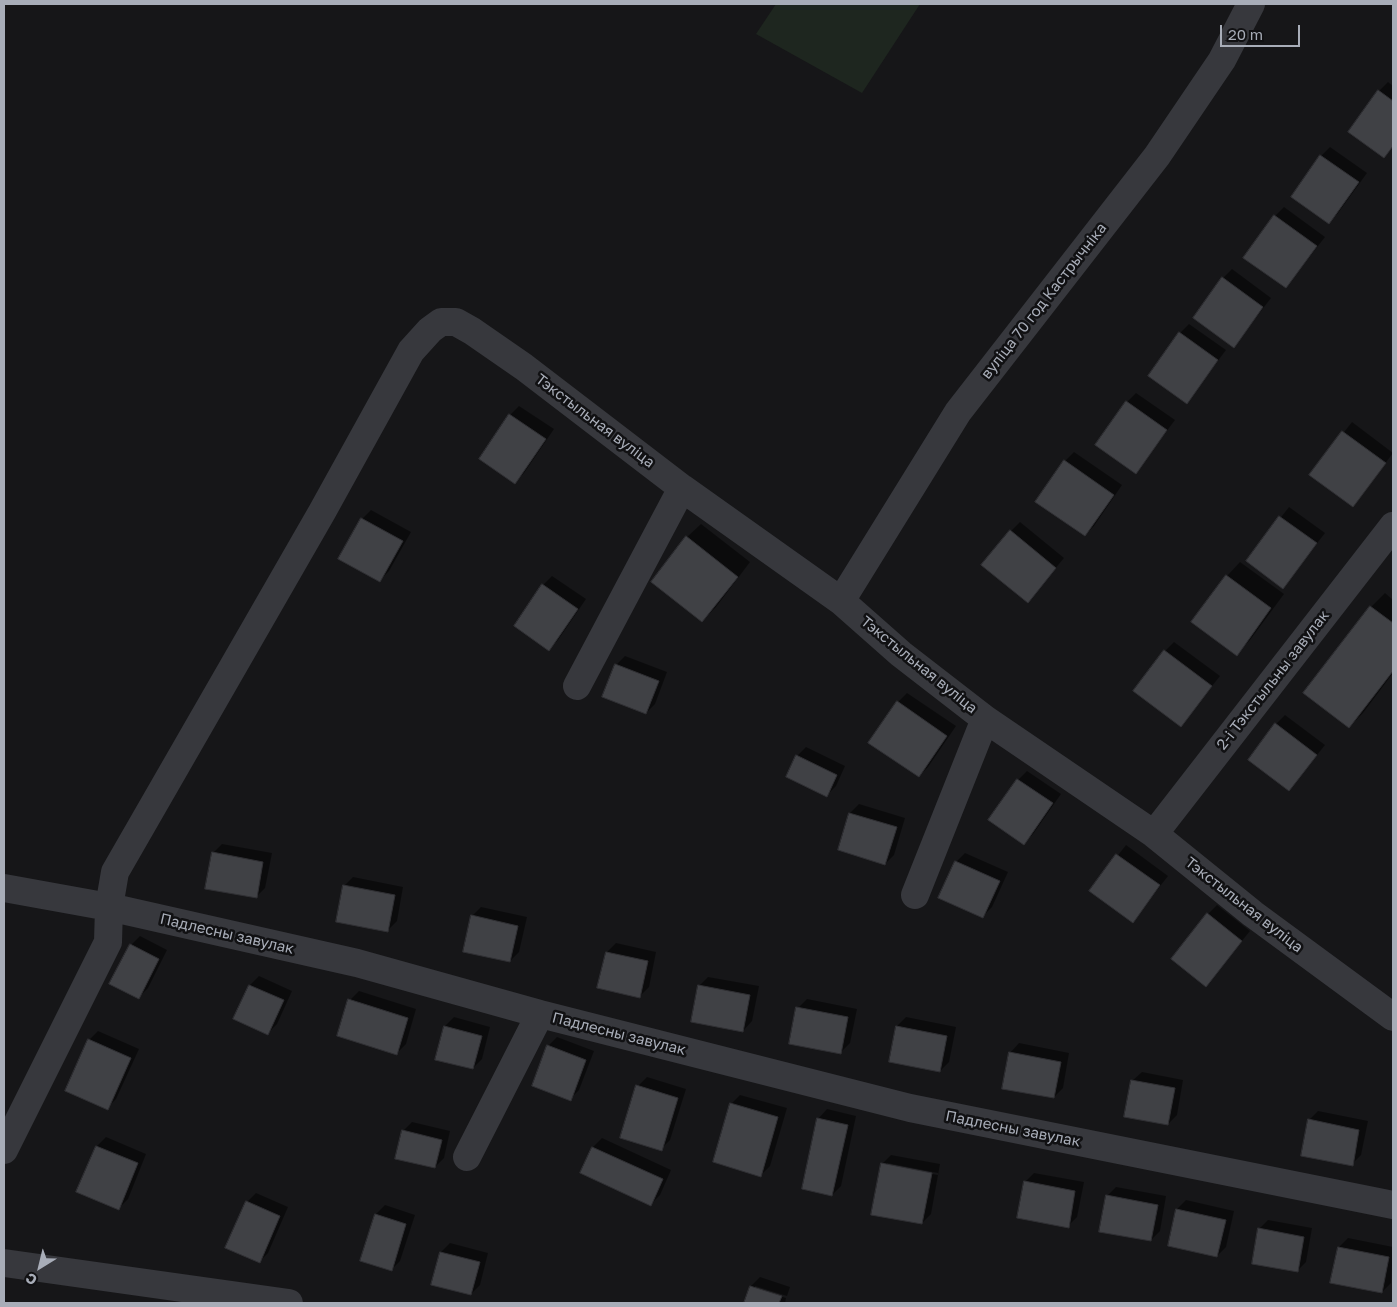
<!DOCTYPE html>
<meta charset="utf-8">
<style>
body{margin:0}
#map{position:relative;width:1397px;height:1307px;overflow:hidden;background:#161618;font-family:"Golos Text",sans-serif}
canvas{display:block}
.frame{position:absolute;inset:0;border:5px solid #a8adb8;pointer-events:none}
.north{position:absolute;left:15px;top:1242px;width:50px;height:50px;-webkit-text-stroke:4px #111113;paint-order:stroke;rotate:216deg;font-size:14px;font-weight:700;line-height:20px;text-align:center;color:#a8adb8}
.north::after{content:'';display:block;margin:auto;width:18px;height:22px;background:#a8adb8;clip-path:polygon(50% 0,100% 100%,50% 72%,0 100%)}
.scale{position:absolute;left:1220px;top:25px;width:80px;height:22px;box-sizing:border-box;border:2px solid #a8adb8;border-top:0;padding-left:6px;font-size:15px;line-height:18px;white-space:nowrap;color:#a8adb8;-webkit-text-stroke:4px #111113;paint-order:stroke}
</style>
<div id="map">
<canvas width="1397" height="1307"></canvas>
<div class="frame"></div>
<div class="north">С</div>
<div class="scale">20 m</div>
</div>
<script>
const g = document.querySelector('canvas').getContext('2d');
g.lineJoin = 'round';
function fill(path, color) {
  g.fillStyle = color;
  g.fill(path, 'evenodd');
}
function stroke(path, color, width, dash) {
  g.strokeStyle = color;
  g.lineWidth = width;
  g.lineCap = dash ? 'butt' : 'round';
  g.setLineDash(dash || []);
  g.stroke(path);
}
function drawText(font, color, halo, rows, align = 'center') {
  g.font = font + ' "Golos Text",sans-serif';
  g.lineWidth = 5;
  g.setLineDash([]);
  g.textBaseline = 'middle';
  g.strokeStyle = halo;
  g.fillStyle = color;
  for (const [text, x, y, turn = 0] of rows) {
    g.save();
    g.translate(x, y);
    g.rotate((+turn || 0) * Math.PI / 180);
    g.textAlign = isNaN(turn) ? turn : align;
    if (halo) g.strokeText(text, 0, 0);
    g.fillText(text, 0, 0);
    g.restore();
  }
}
const green = new Path2D(`
 M776,4h144l-58,89 -106,-59z`);
const shadow = new Path2D(`
 M1388,82l5,4v61l-9,10 -5,-66z
 M1330,147l37,26 -29,40 -9,9 -8,-66z
 M1284,207l41,30 -39,50 -11,-71z
 M1232,269l39,29 -37,48 -11,-68z
 M1189,324l37,26 -39,52 -7,-69z
 M1136,393l39,27 -39,52 -9,-70z
 M519,406l35,23 -30,44 -9,9 -34,-23 29,-44z
 M1352,422l41,31 -40,53 -42,-32z
 M1074,452l48,33 -28,41 -9,9 -20,-74z
 M1289,507l36,26 -42,54 -36,-26z
 M371,510l40,22 -22,39 -9,9 -18,-61z
 M1020,522l44,36 -36,43 -17,-70z
 M701,524l49,38 -34,45 -14,14 -15,-84z
 M1240,562l44,32 -34,46 -14,14 -9,-78z
 M552,576l34,23 -28,41 -9,9 -6,-64z
 M1385,593l8,7v73l-30,40 -14,14 -44,-34 66,-86z
 M1174,642l46,34 -39,49 -16,-74z
 M625,656l42,16 -12,32 -9,9 -30,-48z
 M907,693l49,33 -28,41 -9,9 -21,-74z
 M1285,715l40,30 -36,45 -13,-66z
 M806,747l39,19 -9,20 -9,9 -30,-39z
 M1027,771l34,23 -28,40 -9,9 -6,-63z
 M859,804l46,14 -11,37 -9,9 -46,-14 11,-37z
 M222,844l50,9 -7,35 -9,9 -43,-44z
 M1126,845l42,31 -35,45 -42,-31z
 M965,853l43,19 -16,35 -9,9 -27,-54z
 M353,877l50,10 -6,34 -9,9 -44,-44z
 M1217,905l33,26 -44,54 2,-71z
 M481,907l46,10 -8,35 -9,9 -38,-45z
 M140,936l27,14 -19,38 -9,9 -8,-52z
 M616,943l40,9 -7,35 -9,9 -33,-44z
 M259,976l33,15 -15,33 -9,9 -33,-14 15,-34z
 M708,977l51,9 -7,35 -9,10 -44,-45z
 M359,991l57,18 -10,35 -9,9 -47,-53z
 M807,999l50,10 -7,34 -9,9 -43,-44z
 M454,1017l36,10 -8,32 -9,9 -28,-42z
 M906,1017l50,10 -7,35 -9,9 -43,-45z
 M98,1031l41,18 -23,50 -9,9 -18,-68z
 M557,1037l37,14 -15,39 -9,9 -22,-53z
 M1019,1043l50,10 -6,35 -9,9 -44,-44z
 M1142,1072l41,8 -6,35 -9,9 -36,-43z
 M647,1077l39,12 -16,51 -9,9 -23,-63z
 M740,1095l47,13 -17,58 -9,9 -30,-71z
 M827,1109l29,7 -15,70 -9,9 -14,-76z
 M1318,1111l50,10 -7,34 -9,9 -43,-44z
 M412,1122l38,9 -6,27 -9,9 -32,-36z
 M106,1137l40,17 -18,45 -9,9 -22,-62z
 M602,1138l69,32 -11,25 -9,9 -58,-57z
 M891,1155l49,9 -9,50 -9,9 -40,-59zM887,1163l51,10v2l-51,-9z
 M1034,1173l50,9 -7,35 -9,9 -43,-44z
 M1116,1187l50,9 -6,35 -9,9 -44,-44z
 M256,1193l32,14 -20,46 -9,9 -12,-60z
 M1186,1200l48,11 -8,36 -9,9 -40,-47z
 M385,1205l30,10 -15,46 -9,9 -15,-56z
 M1268,1220l44,8 -6,34 -9,9 -38,-42z
 M1348,1238l45,9 -2,36 -9,9 -43,-45z
 M450,1243l38,10 -8,32 -9,9 -30,-42z
 M760,1277l30,10 -3,9 -32,-10v2l31,10 -1,5h-40l6,-17z`);
const building = new Path2D(`
 M1378,90l15,11v45l-9,12 -36,-26z
 M1320,155l39,27 -30,42 -38,-27z
 M1274,215l43,31 -31,42 -43,-30z
 M1222,277l41,30 -29,41 -41,-30z
 M1179,332l39,28 -31,44 -39,-28z
 M1126,401l41,29 -31,44 -41,-29z
 M509,414l37,25 -31,45 -36,-25z
 M1342,431l44,32 -33,44 -44,-32z
 M1064,460l50,35 -29,41 -50,-34z
 M1279,516l38,27 -34,46 -37,-28z
 M361,518l42,23 -23,41 -42,-23z
 M1010,530l46,38 -28,35 -47,-38z
 M686,536l52,41 -36,45 -51,-40z
 M1226,575l45,33 -34,48 -46,-34z
 M542,584l36,25 -29,42 -35,-25z
 M1370,606l23,17v48l-44,57 -46,-35z
 M1164,650l48,36 -31,41 -48,-36z
 M615,664l44,17 -13,33 -44,-17z
 M897,701l50,35 -28,41 -51,-34z
 M1275,723l42,32 -28,36 -41,-31z
 M796,755l41,20 -10,22 -41,-20z
 M1017,779l36,24 -29,42 -36,-25z
 M849,813l48,14 -12,38 -47,-15z
 M212,852l51,10 -6,36 -52,-9z
 M1116,854l44,31 -27,38 -44,-32z
 M955,861l45,20 -17,37 -45,-20z
 M343,885l52,10 -7,37 -52,-10z
 M1207,913l35,28 -36,46 -35,-28z
 M471,915l47,11 -8,36 -47,-10z
 M130,944l29,15 -20,40 -30,-15z
 M606,952l42,9 -8,37 -43,-10z
 M249,985l35,15 -16,35 -35,-16z
 M698,985l52,10 -7,37 -52,-10z
 M348,999l60,19 -11,37 -60,-19z
 M796,1007l52,10 -7,37 -52,-10z
 M444,1026l38,10 -9,33 -38,-9z
 M896,1026l51,10 -7,36 -51,-10z
 M88,1039l43,19 -23,52 -43,-19z
 M547,1045l39,15 -15,41 -39,-15z
 M1009,1052l52,10 -7,36 -52,-9z
 M1131,1080l44,8 -7,37 -44,-8z
 M636,1085l42,13 -16,53 -42,-13z
 M730,1103l48,14 -17,60 -48,-15z
 M817,1118l31,7 -16,71 -30,-7z
 M1308,1119l51,11 -6,36 -52,-10z
 M402,1130l40,10 -7,28 -40,-9z
 M96,1146l42,17 -19,47 -43,-18z
 M592,1147l71,32 -12,27 -71,-33z
 M881,1163l51,10 -10,51 -51,-9z
 M1024,1181l51,10 -6,37 -52,-10z
 M1106,1195l52,10 -7,36 -52,-9z
 M246,1201l34,15 -20,47 -35,-15z
 M1176,1209l50,11 -9,37 -49,-11z
 M375,1214l31,10 -14,47 -32,-10z
 M1258,1228l46,9 -6,35 -46,-8z
 M1338,1247l51,10 -7,36 -52,-10z
 M440,1252l40,10 -9,33 -40,-10z
 M750,1286l32,10 -3,7h-35z`);
const minor = new Path2D(`
 M841,601l117,-189 199,-256 65,-96 29,-56
 M577,686l105,-198
 M1154,834l239,-308
 M4,888l105,19 248,56 183,51 370,94 483,97
 M915,895l70,-176
 M4,1150l104,-208 1,-35 6,-35 207,-360 89,-161 19,-21 11,-8h15l16,9 52,36 158,121 159,113 60,53 84,65 169,115 99,80 140,103
 M467,1157l73,-143
 M4,1263l285,40`);
const streetNames = [
 ["вуліца 70 год Кастрычніка",1044,301,-52],
 ["Тэкстыльная вуліца",595,421,37],
 ["Тэкстыльная вуліца",919,665,39],
 ["2-і Тэкстыльны завулак",1273,680,-52],
 ["Тэкстыльная вуліца",1244,905,38],
 ["Падлесны завулак",227,934,13],
 ["Падлесны завулак",619,1034,14],
 ["Падлесны завулак",1013,1129,11]
];
fill(green, '#1e261f');
fill(shadow, '#0007');
fill(building, '#404145');
stroke(building, '#303034', 1);
stroke(minor, '#37383d', 28);
drawText('15px', '#a8adb8', '#111113', streetNames);
</script>
